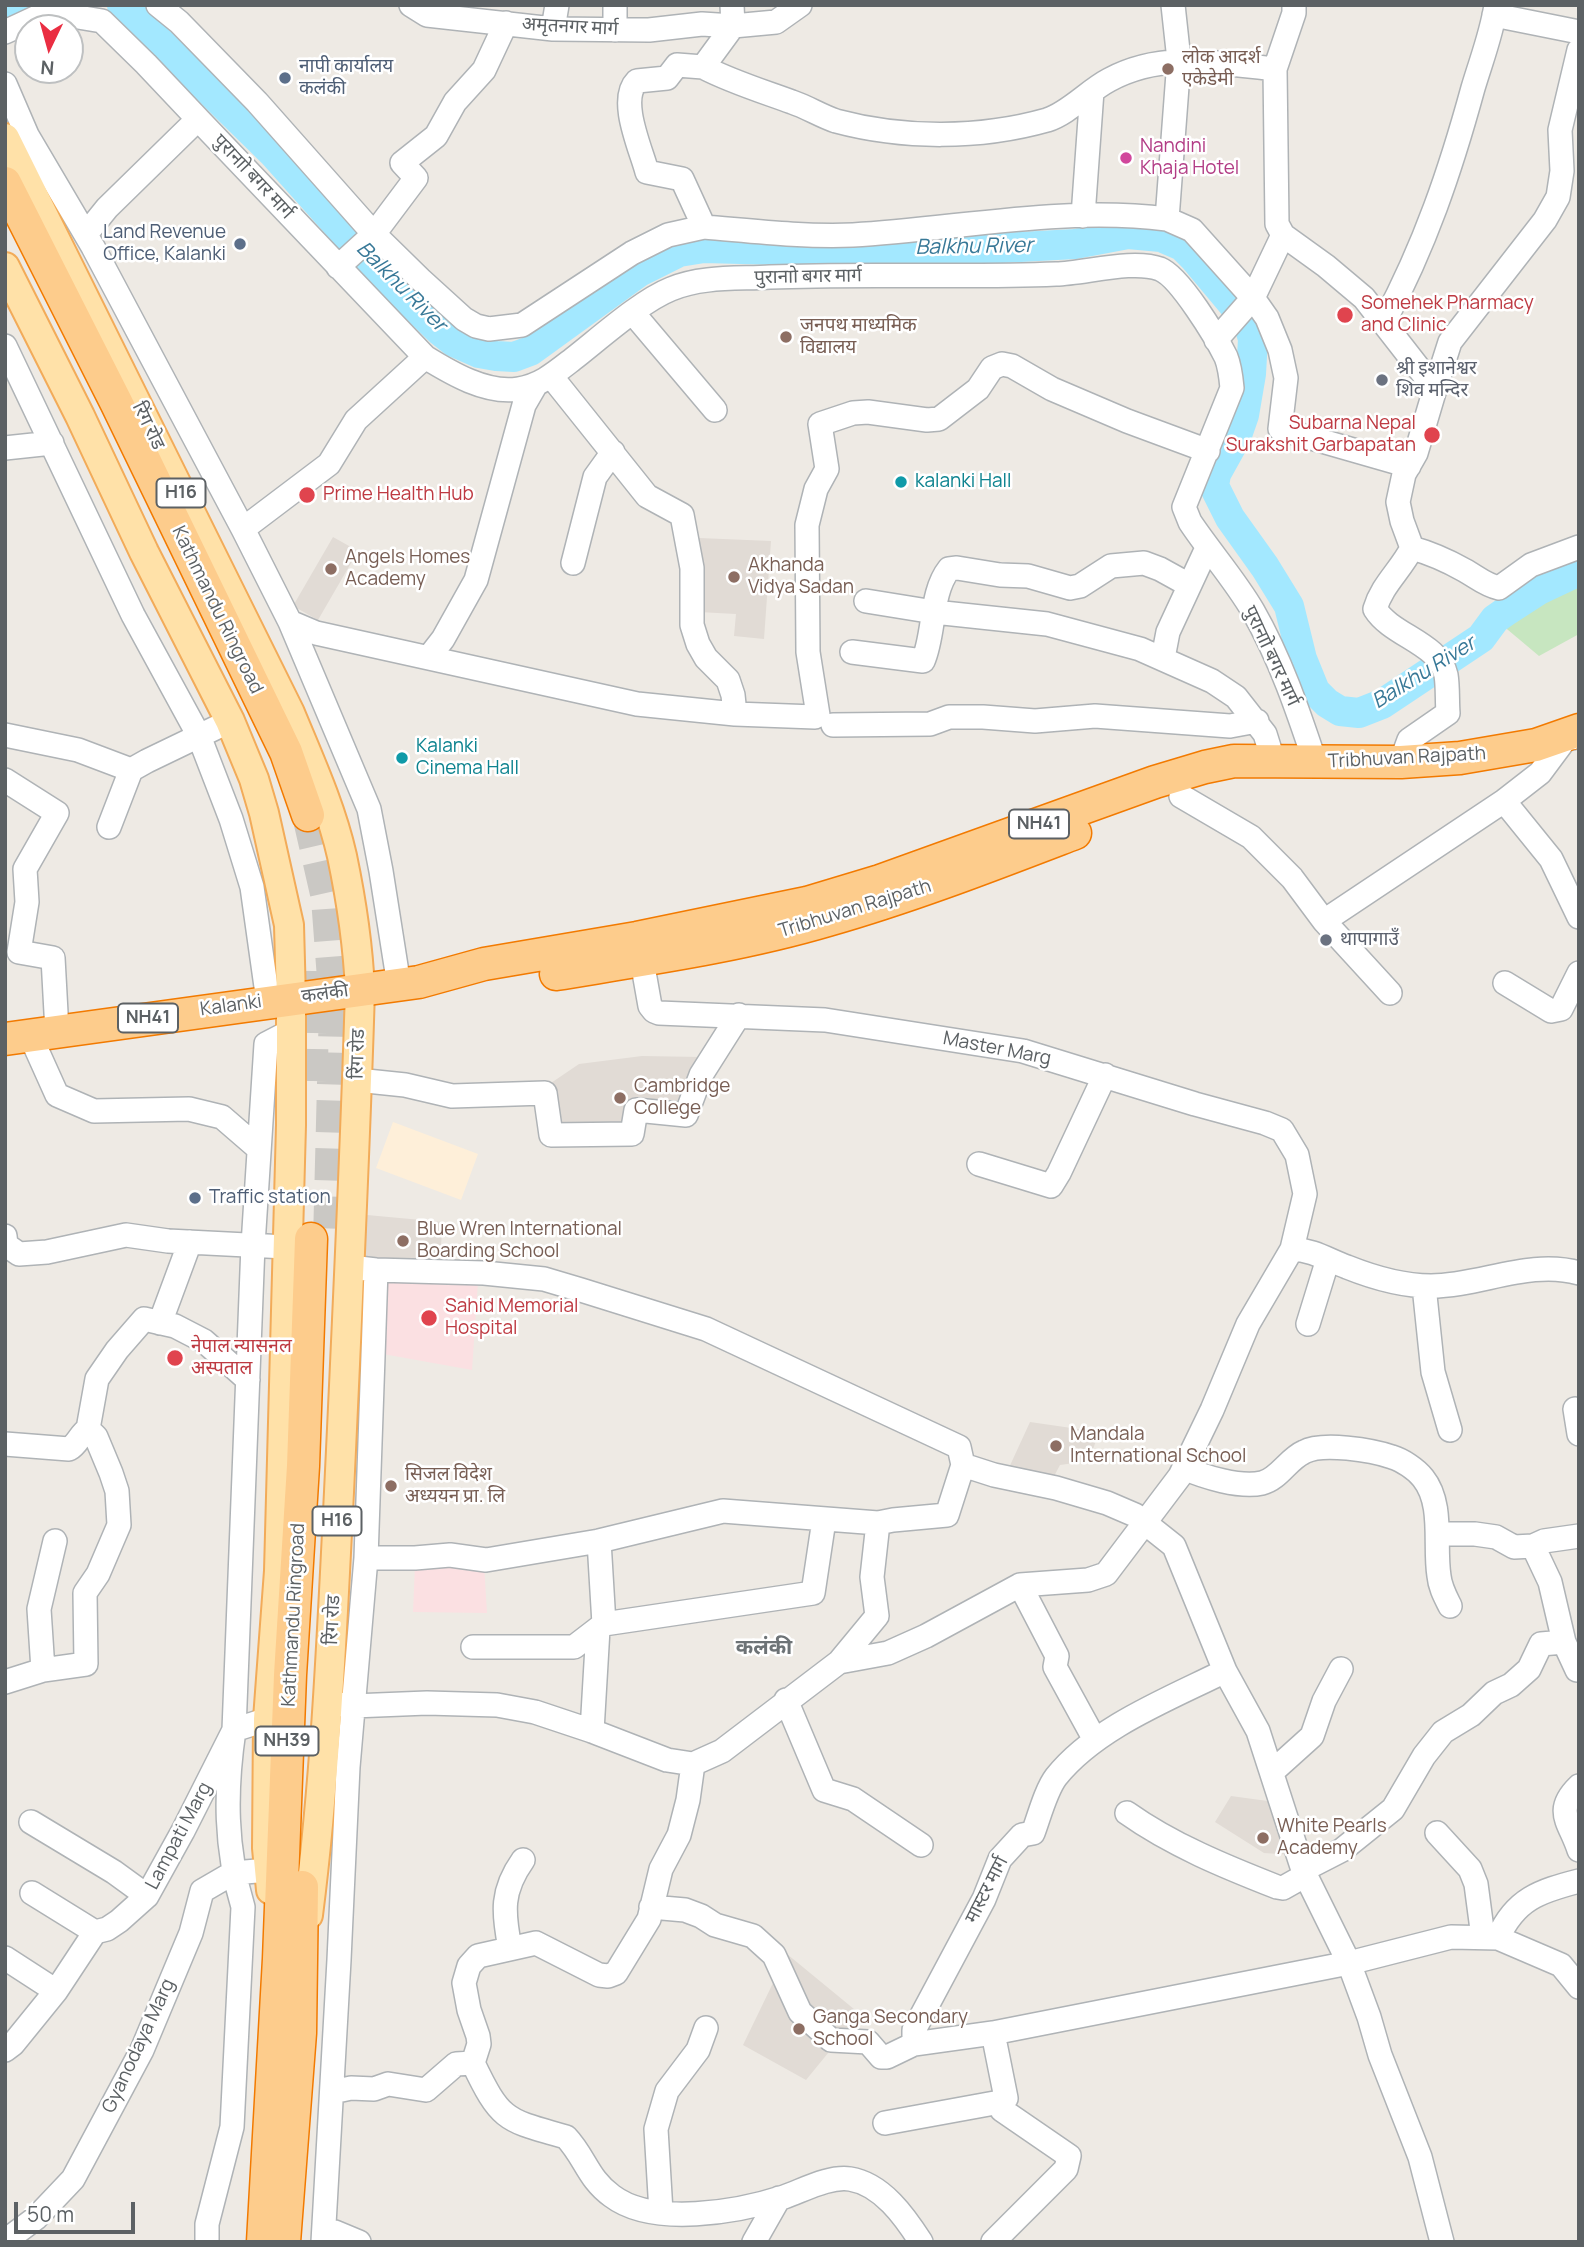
<!DOCTYPE html>
<meta charset="utf-8">
<style>
body{margin:0}
#map{position:relative;width:1584px;height:2247px;overflow:hidden;background:#eeeae4;font-family:Manrope,sans-serif}
canvas{display:block}
.frame{position:absolute;inset:0;border:7px solid #5c6164;pointer-events:none}
.north{position:absolute;left:14px;top:14px;width:70px;height:70px;box-sizing:border-box;background:#fff;border:2px solid #bec0c1;border-radius:50%;rotate:185deg;font-size:19px;font-weight:700;line-height:28px;text-align:center;color:#5c6164}
.north::after{content:'';display:block;margin:auto;width:24px;height:32px;background:#ea2e42;clip-path:polygon(50% 0,100% 100%,50% 72%,0 100%)}
.scale{position:absolute;left:14px;top:2202px;width:121px;height:32px;box-sizing:border-box;border:4px solid #5c6164;border-top:0;padding-left:9px;font-size:21px;line-height:24px;white-space:nowrap;color:#5c6164;-webkit-text-stroke:5px #fff;paint-order:stroke}
</style>
<div id="map">
<canvas width="1584" height="2247"></canvas>
<div class="frame"></div>
<div class="north">N</div>
<div class="scale">50 m</div>
</div>
<script>
const g = document.querySelector('canvas').getContext('2d');
g.lineJoin = 'round';
function fill(path, color) {
  g.fillStyle = color;
  g.fill(path, 'evenodd');
}
function stroke(path, color, width, dash) {
  g.strokeStyle = color;
  g.lineWidth = width;
  g.lineCap = dash ? 'butt' : 'round';
  g.setLineDash(dash || []);
  g.stroke(path);
}
function drawText(font, color, halo, rows, align = 'center') {
  g.font = font + ' Manrope,"Noto Sans Devanagari",sans-serif';
  g.lineWidth = 5;
  g.setLineDash([]);
  g.textBaseline = 'middle';
  g.strokeStyle = halo;
  g.fillStyle = color;
  for (const [text, x, y, turn = 0] of rows) {
    g.save();
    g.translate(x, y);
    g.rotate((+turn || 0) * Math.PI / 180);
    g.textAlign = isNaN(turn) ? turn : align;
    if (halo) g.strokeText(text, 0, 0);
    g.fillText(text, 0, 0);
    g.restore();
  }
}
const commercial = new Path2D(`
 M393,1122l85,32 -17,46 -85,-32z`);
const education = new Path2D(`
 M333,537l25,14 -40,69 -25,-14z
 M699,538l72,3 -7,98 -30,-3 2,-22 -37,-2z
 M642,1056l59,1 -9,21 -18,28 -48,-4 -2,29 -68,-5 -5,-43 28,-19z
 M367,1215l76,7 -4,45 -76,-8z
 M1030,1422l69,10 -10,29 -29,4 -8,15 -45,-8z
 M1231,1796l44,6 17,53 -28,-2 -49,-31z
 M787,1954l73,60 -54,66 -63,-35z`);
const medical = new Path2D(`
 M381,1278l97,4 -6,88 -89,-16z
 M415,1564h69l3,49 -74,-1z`);
const green = new Path2D(`
 M1579,584v50l-40,22 -44,-37z`);
const river = new Path2D(`
 M122,5l151,148 111,124 56,54 14,11 25,11 17,3 18,1 16,-6 109,-79 40,-20 25,-4 74,2 224,-2 73,-4 53,-10 33,3 21,9 12,12 46,55 10,16 3,10 -2,35 -7,41 -8,23 -20,36 -2,12 16,32 35,49 24,39 13,53 13,32 12,12 13,8 19,2 23,-9 99,-66 14,-19 10,-7 34,-22 40,-19
 M5,19l7,-2 15,-12`);
const highwayTunnel = new Path2D(`
 M308,815l19,83 8,107 -6,236
 M312,1081l1,-110`);
const minor = new Path2D(`
 M158,5l21,17 78,80 117,132 46,45 44,40 12,7 13,3 33,-4 110,-72 36,-18 36,-8 -22,-48 -35,-7c-6,-23 -29,-72 -10,-91l30,-3 10,-13 26,2 30,-41 -1,-21
 M411,5l16,10 126,14 96,1 53,-6 31,2 43,-4 24,-17
 M1173,5l6,55 -12,159 25,11 61,68 14,20 13,32 6,28 -6,51 129,37
 M1294,5v8l-19,56 2,155 6,11 43,31 38,32 71,91 -19,64 -12,21 -6,28 4,19 10,27c-12,23 -30,37 -37,61 17,27 64,34 71,66 2,12 1,26 2,38l-39,27 -8,22
 M1494,15l85,17
 M553,29l4,-24
 M615,30v-25
 M5,32l43,-20 54,9 44,43 52,55
 M703,67c29,15 59,24 89,35 15,5 29,14 44,19 67,18 144,18 211,-1 22,-7 41,-29 62,-40 54,-29 108,-17 166,-11
 M5,84l22,51 66,112 150,282 47,93 79,187 12,62 18,114
 M1083,216l9,-125
 M704,227c49,4 98,10 149,8 104,-6 209,-29 314,-16
 M86,234l21,-26 91,-89 227,238c26,16 61,37 93,32 22,-3 37,-16 55,-30 27,-21 68,-58 98,-70 31,-13 67,-10 99,-12 95,-4 191,1 286,-3 30,-1 77,-15 104,-5 20,8 56,68 66,88 4,10 5,20 6,31l-48,119 6,15c20,30 45,58 63,89 27,47 45,100 62,151
 M338,267l36,-33 42,-56 -14,-15 34,-27 19,-34 29,-32 22,-47
 M633,313l82,97
 M1384,322c41,-77 66,-150 89,-234 8,-27 19,-55 23,-83
 M1216,340l37,-42 30,-63
 M5,346l128,269 66,121 32,83 21,68 16,114
 M551,376l96,120 35,19 10,53v57l6,19 8,14 22,22 5,15 2,19
 M1435,389l15,-47 95,-122 13,-23 4,-26 -2,-41 19,-80
 M5,448l47,-5
 M243,529l86,-65 27,-44 69,-63
 M1412,548c18,5 36,13 52,22 13,7 21,15 35,18l32,-23 48,-18
 M573,563l22,-86 18,-25
 M866,601l68,11 113,12 93,25 72,32 24,16 29,37 9,29
 M290,622l26,11 321,71 98,10 80,3 3,-2 -10,-63 -1,-127 9,-36 11,-20 -7,-45 33,-11 15,-1 59,8 12,-1 39,-30 14,-21 10,-4 10,2 40,23 75,32 81,30
 M852,652l71,9c12,-27 7,-68 26,-92l8,-1 43,7 28,1 42,12 10,-2 31,-20 33,-3 16,6 29,16
 M429,657l14,-18 33,-59 48,-175 11,-19
 M1163,658l5,-26 39,-84
 M833,725l97,-1 19,-7h34l52,4 60,-5 135,10 27,-5
 M5,735l73,15 53,20 16,-9 83,-40
 M5,780l52,33 -32,56 2,33 -8,50 34,6 4,73
 M1181,796l70,41 41,41 32,43 180,-120 36,-28 29,-39 3,4
 M1504,801l47,58 28,58
 M109,827l22,-57
 M1324,921l66,72
 M1505,983l46,28 10,-2 18,-36
 M30,1035l27,60 37,16 95,-2 33,8 37,32
 M357,1080l48,5 47,11 93,-3 6,42 81,-1 4,-24 50,5 15,-40 38,-60
 M979,1164l72,22 8,-13 46,-98
 M5,1236l1,9 13,9 28,-2 79,-17 42,6 118,6
 M1292,1249c21,1 36,11 55,18 25,10 57,19 84,19 49,0 99,-27 148,-13
 M350,1267l26,3 108,3 60,6 37,11 125,39 253,118 4,18 31,10 62,13 51,15 28,12 39,31 51,125 33,60 45,139 46,93 20,54 11,38 40,102 22,85
 M1424,1286l9,86 17,58
 M160,1323l30,-81
 M1308,1324l20,-65
 M1575,1409l4,25
 M5,1444l64,5c9,-5 11,-15 19,-20l9,-50 20,-29 27,-31 31,7 29,15 44,39
 M1184,1468c20,9 56,20 78,15 17,-4 26,-24 42,-31 18,-10 68,-2 88,5 10,3 24,12 31,21 21,26 11,67 16,98 1,11 6,20 11,30
 M1438,1534h37l21,3 18,10 19,-1 17,36 14,60 13,28
 M599,1541l5,83
 M1533,1546l11,-5 35,-5
 M366,1558h49l35,-3 36,5 113,-19 124,-30 155,12 15,-3 54,-5 16,-50
 M1020,1585l37,71 -2,11 40,73
 M473,1647h101l30,-23 209,-31 11,-73
 M839,1662l38,-46 -5,-39 6,-54
 M43,1670l-4,-61 16,-68
 M5,1682l38,-12 43,-6 -1,-71 13,-19 21,-49 -2,-34 -6,-18 -15,-36 -8,-8
 M786,1700l38,90 29,9 68,46
 M329,1703l24,3 74,-3 70,2 38,7 57,19 75,29 26,4 29,-13 117,-89 49,-9 38,-17 94,-51 68,-5 18,-6 74,-98 32,-66 36,-86 44,-75 13,-55 -8,-39 -15,-25 -17,-7 -70,-19 -172,-53 -198,-31 -166,-7 -5,-2 -4,-5 -11,-62
 M592,1731l6,-102
 M1272,1772l40,-36 12,-35 17,-32
 M1579,1786c-26,25 -9,36 0,64
 M1127,1813c45,32 99,54 150,74l6,1 23,-13
 M31,1822l83,50 33,24
 M1437,1833l33,36 6,15 7,53
 M1303,1870l39,-20 51,-41 31,-53 19,-24 28,-17 23,-22 17,-8 18,-16 12,-25 23,-2
 M32,1893l63,39
 M651,1907l34,3 16,6 14,9 38,11 21,19 26,57 31,28 37,2 13,15h6l27,-13 79,-11 356,-70 102,-26 47,1c17,-39 42,-47 81,-57
 M1498,1938l63,27 18,22
 M510,1948c-7,-36 -9,-57 13,-88
 M5,1958l51,33
 M914,2044v-14l70,-131 16,-40 22,-24 11,-2c6,-16 13,-43 23,-56 40,-50 113,-78 169,-106
 M5,2050l8,-6 43,-53 39,-59 12,-3 12,-8 28,-25 36,-65 51,-101 34,-11
 M473,2063c28,59 33,57 93,74 19,20 22,42 46,59 41,31 126,16 172,1 20,-7 45,-21 66,-18 32,5 55,38 71,63
 M473,2063l6,-19 -1,-8 -9,-26 -5,-27 5,-17 9,-10 58,-13 63,32 9,1 8,-3 33,-54 12,-50 18,-34 9,-35 5,-36
 M332,2092l19,-4 23,1 14,-5 38,6 30,-26 17,-1
 M885,2123l115,-21 6,-4 -13,-65
 M661,2212l-5,-83 11,-38 31,-41 8,-22
 M324,2234l11,-2 24,10
 M5,2241l31,-23 37,-39 69,-129 49,-117 11,-42 31,-18 36,-3
 M207,2242v-18l25,-97 11,-220c-18,-59 -18,-116 -9,-177l19,-485 13,-201 25,-13
 M323,2242l16,-282 9,-193 18,-209 10,-288
 M754,2242l25,-44
 M993,2242l73,-73 3,-13 -67,-46 -2,-8`);
const major = new Path2D(`
 M5,138l285,575c19,46 41,94 52,143 9,43 16,89 18,134 -5,167 -13,335 -21,502 -7,141 -13,282 -31,423
 M5,267l75,149 64,136 86,169 24,58 10,34 25,112 2,74v126l-12,446 -11,148 -1,129 4,42`);
const highway = new Path2D(`
 M5,183l111,219 170,350 22,63
 M556,974c91,-15 184,-28 272,-54 84,-24 166,-56 247,-87
 M5,1039l414,-57 65,-18 153,-26 170,-35 73,-22 275,-99 50,-15 29,-6 167,1 59,-4 76,-13 43,-15
 M263,2242l16,-283 11,-284 13,-209 8,-227
 M284,2242l16,-209 2,-146`);
const markers = [
 [1168,69,7,"#8d6e63"],
 [285,78,7,"#5c6f8a"],
 [1126,158,7,"#d1479c"],
 [240,244,7,"#5c6f8a"],
 [1345,315,9,"#e0444e"],
 [786,337,7,"#8d6e63"],
 [1382,380,7,"#6b7280"],
 [1432,435,9,"#e0444e"],
 [901,482,7,"#0f9aa8"],
 [307,495,9,"#e0444e"],
 [331,569,7,"#8d6e63"],
 [734,577,7,"#8d6e63"],
 [402,758,7,"#0f9aa8"],
 [1326,940,7,"#6b7280"],
 [620,1098,7,"#8d6e63"],
 [195,1198,7,"#5c6f8a"],
 [403,1241,7,"#8d6e63"],
 [429,1318,9,"#e0444e"],
 [175,1358,9,"#e0444e"],
 [1056,1446,7,"#8d6e63"],
 [391,1486,7,"#8d6e63"],
 [1263,1838,7,"#8d6e63"],
 [799,2029,7,"#8d6e63"]
];
const shields = [
 [181,493,49],
 [1039,824,60],
 [148,1018,60],
 [337,1521,49],
 [287,1741,63]
];
const shieldNames = [
 ["H16",181,493],
 ["NH41",1039,824],
 ["NH41",148,1018],
 ["H16",337,1521],
 ["NH39",287,1741]
];
const streetNames = [
 ["अमृतनगर मार्ग",570,27,3],
 ["पुरानाो बगर मार्ग",253,177,47],
 ["पुरानाो बगर मार्ग",808,277,-1],
 ["रिंग रोड",148,426,64],
 ["Kathmandu Ringroad",217,610,64],
 ["पुरानाो बगर मार्ग",1271,656,65],
 ["Tribhuvan Rajpath",1407,758,-3],
 ["Tribhuvan Rajpath",855,909,-17],
 ["कलंकी",325,994,-8],
 ["Kalanki",231,1006,-8],
 ["Master Marg",997,1049,11],
 ["रिंग रोड",358,1054,-88],
 ["Kathmandu Ringroad",294,1615,-87],
 ["रिंग रोड",333,1620,-87],
 ["Lampati Marg",179,1836,-62],
 ["मास्टर मार्ग",987,1890,-63],
 ["Gyanodaya Marg",139,2046,-65]
];
const educationNames = [
 ["लोक आदर्श",1182,58],
 ["एकेडेमी",1182,80],
 ["जनपथ माध्यमिक",800,326],
 ["विद्यालय",800,348],
 ["Angels Homes",345,558],
 ["Academy",345,580],
 ["Akhanda",748,566],
 ["Vidya Sadan",748,588],
 ["Cambridge",634,1087],
 ["College",634,1109],
 ["Blue Wren International",417,1230],
 ["Boarding School",417,1252],
 ["Mandala",1070,1435],
 ["International School",1070,1457],
 ["सिजल विदेश",405,1475],
 ["अध्ययन प्रा. लि",405,1497],
 ["White Pearls",1277,1827],
 ["Academy",1277,1849],
 ["Ganga Secondary",813,2018],
 ["School",813,2040]
];
const serviceNames = [
 ["नापी कार्यालय",299,67],
 ["कलंकी",299,89],
 ["Land Revenue",226,233,"right"],
 ["Office, Kalanki",226,255,"right"],
 ["Traffic station",209,1198]
];
const hotelNames = [
 ["Nandini",1140,147],
 ["Khaja Hotel",1140,169]
];
const healthNames = [
 ["Somehek Pharmacy",1361,304],
 ["and Clinic",1361,326],
 ["Subarna Nepal",1416,424,"right"],
 ["Surakshit Garbapatan",1416,446,"right"],
 ["Prime Health Hub",323,495],
 ["Sahid Memorial",445,1307],
 ["Hospital",445,1329],
 ["नेपाल न्यासनल",191,1347],
 ["अस्पताल",191,1369]
];
const worshipNames = [
 ["श्री इशानेश्वर",1396,369],
 ["शिव मन्दिर",1396,391],
 ["थापागाउँ",1340,940]
];
const cultureNames = [
 ["kalanki Hall",915,482],
 ["Kalanki",416,747],
 ["Cinema Hall",416,769]
];
const waterNames = [
 ["Balkhu River",974,247,-1],
 ["Balkhu River",401,287,45],
 ["Balkhu River",1424,673,-32]
];
const neighbourhoodNames = [
 ["कलंकी",764,1648]
];
fill(commercial, '#feefd9');
fill(education, '#e1dbd5');
fill(medical, '#fbe0e2');
fill(green, '#c7e6c0');
stroke(river, '#a3e8ff', 30);
stroke(highwayTunnel, '#cac8c4', 32, [32, 16]);
stroke(minor, '#afb3b6', 26);
stroke(major, '#f2ab59', 32);
stroke(highway, '#f27a00', 35);
stroke(minor, '#fff', 23);
stroke(major, '#ffe1a8', 28);
stroke(highway, '#fdcc8c', 32);
for (const [x, y, r, color] of markers) {
  const dot = new Path2D();
  dot.arc(x, y, r, 0, 2 * Math.PI);
  g.fillStyle = color;
  g.fill(dot);
  stroke(dot, '#fff', 2.5);
}
for (const [x, y, w] of shields) {
  const box = new Path2D();
  box.roundRect(x - w / 2, y - 14.5, w, 29, 5);
  g.fillStyle = '#fff';
  g.fill(box);
  stroke(box, '#5c6164', 2);
}
drawText('bold 18px', '#5c6164', null, shieldNames);
drawText('19px', '#5c6164', '#fff', streetNames);
drawText('19px', '#785e54', '#fff', educationNames, 'left');
drawText('19px', '#4e5e75', '#fff', serviceNames, 'left');
drawText('19px', '#b23c85', '#fff', hotelNames, 'left');
drawText('19px', '#be3a42', '#fff', healthNames, 'left');
drawText('19px', '#5b616d', '#fff', worshipNames, 'left');
drawText('19px', '#0d838f', '#fff', cultureNames, 'left');
drawText('italic 21px', '#377897', '#fff', waterNames);
drawText('bold 21px', '#6d7376', '#fff', neighbourhoodNames);
</script>
